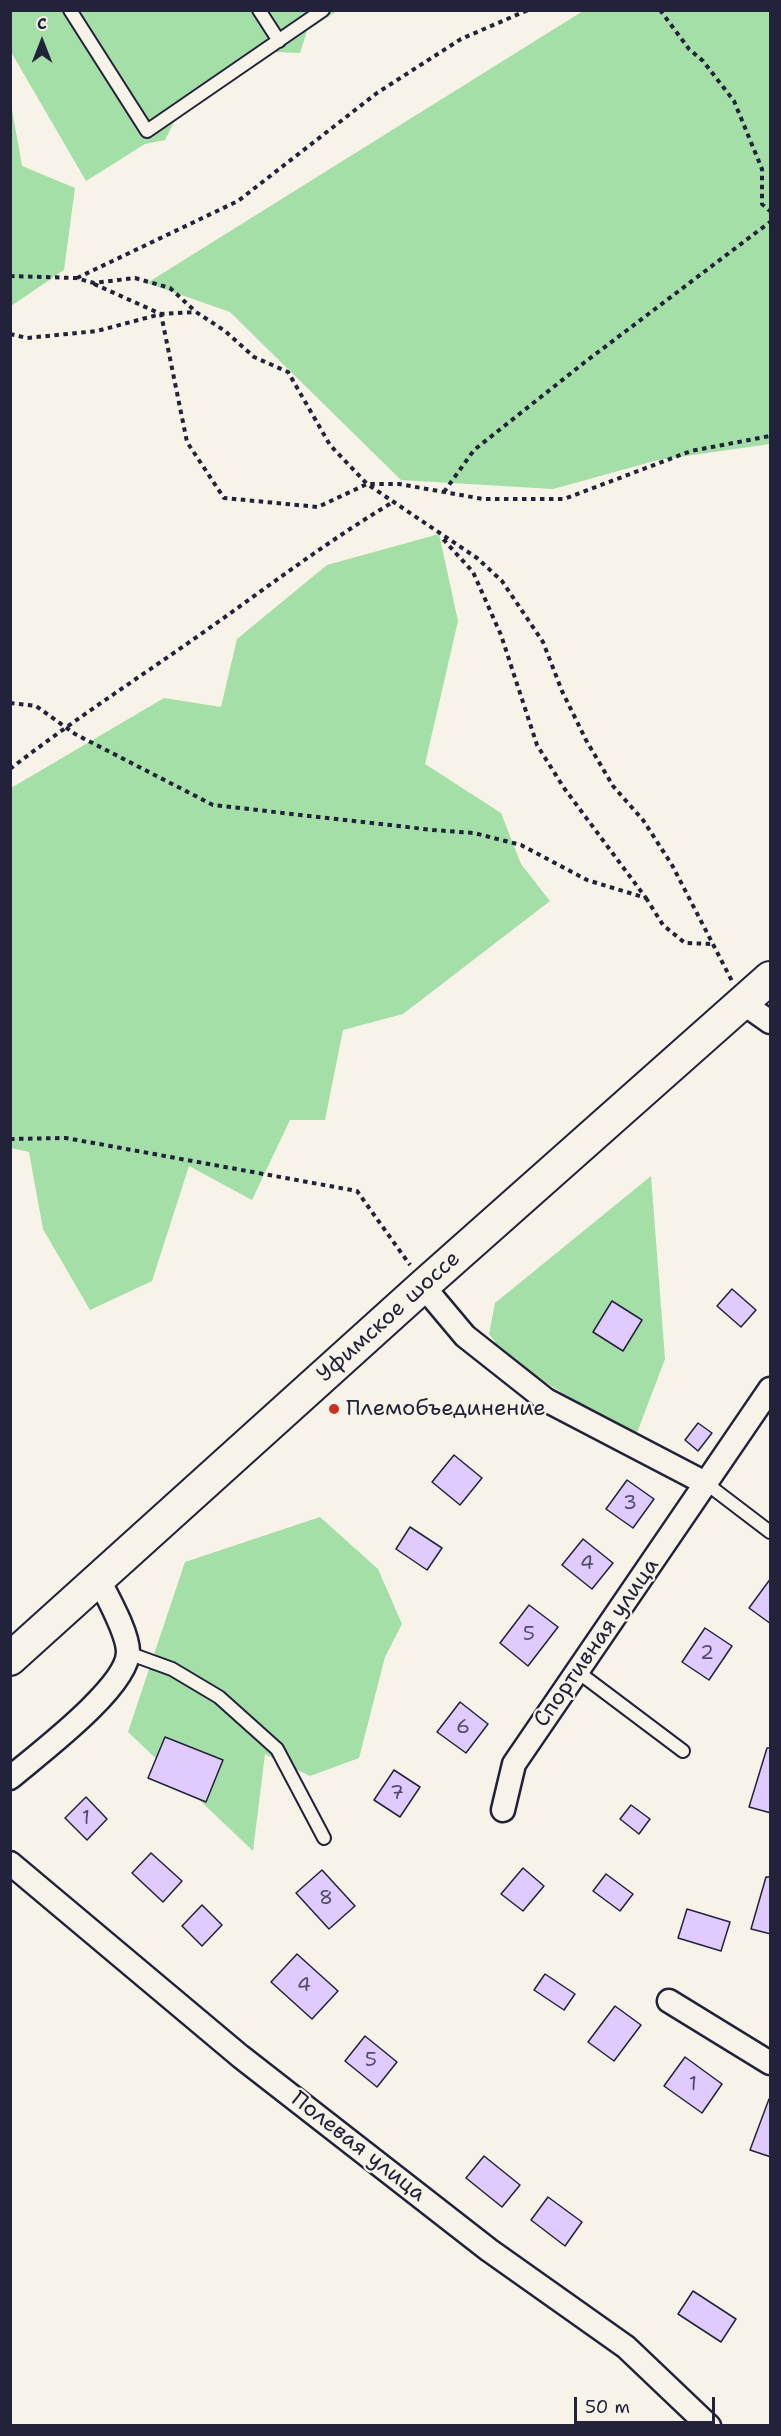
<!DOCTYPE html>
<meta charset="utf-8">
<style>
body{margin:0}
#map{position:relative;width:781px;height:2436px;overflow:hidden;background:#f7f3e8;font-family:"Shantell Sans",sans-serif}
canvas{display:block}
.frame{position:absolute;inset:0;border:12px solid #22223b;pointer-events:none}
.north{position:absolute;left:12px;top:12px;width:60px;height:60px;-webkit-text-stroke:4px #f7f3e8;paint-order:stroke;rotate:0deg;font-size:16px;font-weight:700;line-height:24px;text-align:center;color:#22223b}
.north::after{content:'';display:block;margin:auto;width:21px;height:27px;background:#22223b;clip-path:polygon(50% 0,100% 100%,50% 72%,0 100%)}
.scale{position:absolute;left:574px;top:2397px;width:141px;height:27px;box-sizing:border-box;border:3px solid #22223b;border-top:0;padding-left:8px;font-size:18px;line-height:21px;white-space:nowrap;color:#22223b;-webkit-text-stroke:4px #f7f3e8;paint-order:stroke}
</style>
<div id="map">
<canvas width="781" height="2436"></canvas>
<div class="frame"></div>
<div class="north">С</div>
<div class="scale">50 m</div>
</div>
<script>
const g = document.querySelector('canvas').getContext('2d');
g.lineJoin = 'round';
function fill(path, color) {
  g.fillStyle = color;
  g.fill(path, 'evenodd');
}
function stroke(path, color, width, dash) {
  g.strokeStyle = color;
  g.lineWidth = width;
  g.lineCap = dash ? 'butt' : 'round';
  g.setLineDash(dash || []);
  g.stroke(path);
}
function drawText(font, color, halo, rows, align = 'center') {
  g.font = font + ' "Shantell Sans",sans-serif';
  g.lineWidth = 4.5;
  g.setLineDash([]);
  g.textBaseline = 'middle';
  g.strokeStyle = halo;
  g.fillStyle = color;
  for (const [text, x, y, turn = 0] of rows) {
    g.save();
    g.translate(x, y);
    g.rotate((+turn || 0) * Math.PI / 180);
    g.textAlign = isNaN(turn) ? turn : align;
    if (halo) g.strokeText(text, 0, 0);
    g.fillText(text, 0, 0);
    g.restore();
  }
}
const green = new Path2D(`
 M10,11h327l-30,20 -7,22 -24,-1 -101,68 -10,20 -20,4 -59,37 -75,-129z
 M583,11h187v433l-112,16 -105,29 -152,-9 -171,-168 -83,-29z
 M11,104l11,62 53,22 -11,82 -53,36z
 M439,534l19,87 -33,143 76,49 20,51 29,37 -147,113 -60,16 -18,90h-35l-38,80 -63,-34 -37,115 -62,29 -47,-81 -14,-77 -18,-4v-360l153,-90 57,9 16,-68 90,-74z
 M651,1176l14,183 -30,79 -127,-79 -19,-25 6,-31z
 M320,1517l58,52 24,55 -17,33 -26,101 -49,18 -45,-22 -12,97 -125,-119 57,-170z`);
const building = new Path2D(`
 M732,1289l24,21 -15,17 -24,-21z
 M612,1301l30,19 -19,31 -30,-19z
 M698,1423l14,10 -14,18 -13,-11z
 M454,1455l28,23 -22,27 -28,-23z
 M627,1480l27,19 -21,29 -27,-19z
 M410,1527l32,21 -15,22 -31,-21z
 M583,1539l30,24 -21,26 -30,-24z
 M771,1578v46l-22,-16z
 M529,1605l29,22 -30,39 -28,-23z
 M705,1628l27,18 -23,34 -27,-18z
 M460,1702l28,22 -22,29 -29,-21z
 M165,1737l58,23 -17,42 -58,-24z
 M767,1748h4v65l-22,-6z
 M394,1770l26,17 -20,30 -26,-17z
 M86,1797l21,22 -20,21 -22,-22z
 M631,1805l19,14 -11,15 -19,-15z
 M151,1853l31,28 -19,21 -31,-29z
 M523,1868l21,18 -21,25 -22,-17z
 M322,1870l33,36 -26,23 -33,-36z
 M606,1874l27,20 -13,17 -27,-20z
 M766,1877h5v57l-20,-5z
 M202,1905l20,20 -20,21 -20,-20z
 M687,1909l43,13 -9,29 -43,-13z
 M297,1954l41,37 -26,28 -41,-37z
 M545,1974l30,20 -11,16 -30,-20z
 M615,2006l26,19 -27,36 -26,-19z
 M365,2036l32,26 -20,25 -32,-26z
 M685,2057l37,27 -20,29 -38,-27z
 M769,2099h2v58l-21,-7z
 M484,2156l36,29 -18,22 -36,-29z
 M548,2197l34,25 -17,24 -34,-26z
 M693,2291l43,28 -15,23 -43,-28z`);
const path = new Path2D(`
 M660,10l29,39 14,12 31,40 28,68v35l8,7
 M10,276l66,2 18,5 41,-5 35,10 26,24 29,19 29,26 34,15 42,73 37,39 110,74 25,23 41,61 19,49 24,49 27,46 30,34 29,45 60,116
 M77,278l161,-77 139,-108 84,-54 67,-29
 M94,284l67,30 26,128 37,56 94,9 49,-23h32l84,15h81l127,-48 79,-15
 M10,334l17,4 70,-7 64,-17 35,-2
 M444,492l30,-42 111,-88 185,-140
 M10,703l26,3 39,28 138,71 220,25 41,3 47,12 66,35 59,18 -82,-110 -27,-43 -36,-110 -28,-63 -30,-33
 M10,769c62,-48 127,-90 191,-135 64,-45 125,-92 192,-132
 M646,898l17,27 22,18 27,1
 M10,1139l56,-1 291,53 53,74`);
const service = new Path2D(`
 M70,10l77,121 176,-121
 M259,10l20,31
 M707,1484l63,48
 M128,1653l44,16 47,28 58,52 47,89
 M578,1672l105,79`);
const minor = new Path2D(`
 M743,1003l27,19
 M423,1286l42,50 81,64 161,84
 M10,1778c27,-23 118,-91 118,-126 0,-19 -20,-54 -29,-72
 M503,1810l11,-46 256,-375
 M10,1863l230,193 249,194 137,97 83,79
 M669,2001l101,62`);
const secondary = new Path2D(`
 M10,1659l413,-373 347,-308`);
const markers = [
 [334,1409,6,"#c8321e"]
];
const numberNames = [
 ["3",630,1504],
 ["4",587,1564],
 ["5",529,1635],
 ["2",707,1654],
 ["6",463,1728],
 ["7",397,1794],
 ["1",86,1819],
 ["8",326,1899],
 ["4",304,1986],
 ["5",371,2061],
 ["1",693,2085]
];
const streetNames = [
 ["Уфимское шоссе",389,1317,-42],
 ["Спортивная улица",597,1643,-55],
 ["Полевая улица",358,2147,38]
];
const poiNames = [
 ["Племобъединение",346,1409]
];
fill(green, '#a3dfa6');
fill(building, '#dfcbfd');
stroke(building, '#22223b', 1.5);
stroke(service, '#22223b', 16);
stroke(minor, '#22223b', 27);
stroke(secondary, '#22223b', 36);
stroke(path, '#22223b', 4, [4.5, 4.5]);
stroke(service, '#f7f3e8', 12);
stroke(minor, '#f7f3e8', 22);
stroke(secondary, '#f7f3e8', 32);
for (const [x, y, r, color] of markers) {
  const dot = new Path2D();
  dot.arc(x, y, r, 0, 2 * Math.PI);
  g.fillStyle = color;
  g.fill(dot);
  stroke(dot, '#f7f3e8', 2);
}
drawText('20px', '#514c6c', null, numberNames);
drawText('22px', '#22223b', '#f7f3e8', streetNames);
drawText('22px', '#22223b', '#f7f3e8', poiNames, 'left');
</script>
